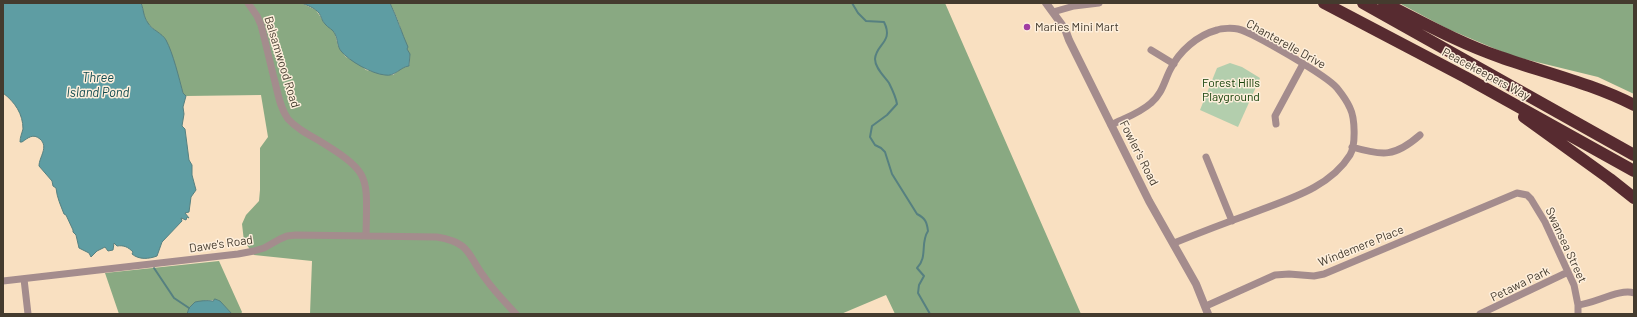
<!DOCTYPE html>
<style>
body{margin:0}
#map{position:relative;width:1637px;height:317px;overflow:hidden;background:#f9e0c1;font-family:Barlow,sans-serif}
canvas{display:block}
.frame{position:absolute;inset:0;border:4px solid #443b2e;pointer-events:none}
</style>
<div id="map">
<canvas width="1637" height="317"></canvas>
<div class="frame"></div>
</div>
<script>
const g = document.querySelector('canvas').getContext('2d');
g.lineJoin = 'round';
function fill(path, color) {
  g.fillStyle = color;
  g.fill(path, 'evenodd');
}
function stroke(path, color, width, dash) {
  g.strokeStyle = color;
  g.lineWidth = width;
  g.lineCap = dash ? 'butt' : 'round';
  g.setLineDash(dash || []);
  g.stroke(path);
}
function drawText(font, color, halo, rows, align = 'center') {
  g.font = font + ' Barlow,sans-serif';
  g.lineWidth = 3;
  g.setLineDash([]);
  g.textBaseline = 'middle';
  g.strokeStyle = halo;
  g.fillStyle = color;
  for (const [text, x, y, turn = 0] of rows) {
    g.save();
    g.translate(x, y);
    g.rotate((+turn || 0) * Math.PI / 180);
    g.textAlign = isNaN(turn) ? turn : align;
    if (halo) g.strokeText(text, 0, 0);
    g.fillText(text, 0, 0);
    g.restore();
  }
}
const green = new Path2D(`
 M1230,63l12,4 18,11 -22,49 -38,-17 17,-42z`);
const forest = new Path2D(`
 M141,3h160l15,7 9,14 7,5 3,5 3,12 4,6 4,5 11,5 9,8 20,5h7l9,-7 7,-2c4,-11 -4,-17 -6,-27 -2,-13 -7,-24 -13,-36h555l136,311h-186l-9,-19 -45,19h-531l2,-53 -58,-6 -10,-14 -2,-17 4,-9 13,-14 1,-11v-42l8,-11 -7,-42 -75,1 -3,-3 -18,-54 -17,-15 -5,-10v-5z
 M1399,3h235v91l-36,-17 -86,-21 -64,-27z
 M219,261l23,51 -1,2h-9l-14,-14h-12l-17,8 -2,6h-68l-14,-41z`);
const water = new Path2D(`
 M3,3h138c3,7 2,13 7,20 4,7 14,10 18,17 7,13 13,38 17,53l3,3 -3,11 1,7 -2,12 3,3 4,31 3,5v10l4,15 -5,7 -2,15 -4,1 4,5 -2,-1 -1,3 -5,-2 1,3 -20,21 -5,14c-8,3 -18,4 -25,-2l1,-2c-5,-5 -9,-7 -16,-6l-3,-3 -1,7 -5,1 -3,-4 -8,4 -6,6 -2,-4 -10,-5 -3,-13 -3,-3v-2l-7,-15 -2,-1c-3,-8 -7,-16 -8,-26l-3,-2 -1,-5 -13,-15c0,-9 10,-19 1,-27 -7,-6 -12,-1 -18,3h-2c0,-5 2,-9 3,-13 0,-15 -8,-27 -20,-36z
 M301,3h89c7,14 12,31 18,44l-1,2 3,5 -1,12c-9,1 -14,11 -24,9 -13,-1 -36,-14 -44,-24 -4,-5 -3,-11 -6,-17 -2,-5 -7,-6 -10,-10 -3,-3 -4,-8 -6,-11 -4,-5 -12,-8 -18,-10z
 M215,299l5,2 12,13h-45l2,-6 6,-6c5,-1 11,-2 18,-1z`);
const stream = new Path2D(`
 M852,3l6,10 8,8 18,1c10,20 -8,22 -9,37 0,9 9,17 14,24 3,6 7,15 8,21l-10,11 -15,11 -2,11 5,8 6,3 4,4 7,22 25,40c8,4 10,8 11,17 -8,12 0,26 -11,37l7,8 -5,9 -1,8 12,21
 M154,268l20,30 15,10`);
const minor = new Path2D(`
 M248,3l9,13 4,9c5,19 9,38 14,57 3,12 5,26 13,37 8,9 19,15 30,21 54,33 49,35 48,96
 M1053,12l21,-6 25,-3
 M1151,50l23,14
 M1276,124l-1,-8 28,-52
 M1111,125c14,-7 29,-12 40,-22 11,-9 13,-21 19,-33 9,-19 28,-35 47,-40 5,-2 16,-2 21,-1 16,4 89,47 99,59 4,5 10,13 13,20 5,10 6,37 0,47 -21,34 -65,45 -100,59 -25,9 -51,19 -76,29
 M1352,147c31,9 43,10 68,-12
 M1206,157l26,64
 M24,279l4,35
 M3,281l235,-27 16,-3 10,-3 16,-9 7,-3 9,-1 141,2c35,6 30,18 48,41 9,13 20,24 31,36
 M1578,305c16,-1 42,-17 56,-12
 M1206,306l69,-31 14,-1 25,2 10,-2 193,-81 10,2 4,4 14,23 29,63 4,20v9
 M1480,314l88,-42`);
const tertiary = new Path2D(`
 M1046,3l19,26 4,11 80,161 47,83 12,30`);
const motorway = new Path2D(`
 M1324,3l141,74 169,94
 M1363,3l271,152
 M1384,3c38,19 75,40 116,54 45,16 91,26 134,48
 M1524,117l86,62 24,19`);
const markers = [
 [1027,27,4,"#a13da2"]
];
const poiNames = [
 ["Maries Mini Mart",1035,27]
];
const streetNames = [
 ["Chanterelle Drive",1286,44,29],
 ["Balsamwood Road",282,62,73],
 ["Peacekeepers Way",1486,74,28],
 ["Fowler's Road",1139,153,63],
 ["Dawe's Road",221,244,-8],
 ["Swansea Street",1566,245,65],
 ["Windemere Place",1361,246,-22],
 ["Petawa Park",1520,284,-26]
];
const parkNames = [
 ["Forest Hills",1231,83],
 ["Playground",1231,97]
];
const waterNames = [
 ["Three",98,78],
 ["Island Pond",98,93]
];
fill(green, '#b3cead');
fill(forest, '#89a982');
fill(water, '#5e9da3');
stroke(water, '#568080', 1);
stroke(stream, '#568080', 2);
stroke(minor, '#a48c8d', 7);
stroke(tertiary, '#a48c8d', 8);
stroke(motorway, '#572b30', 12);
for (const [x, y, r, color] of markers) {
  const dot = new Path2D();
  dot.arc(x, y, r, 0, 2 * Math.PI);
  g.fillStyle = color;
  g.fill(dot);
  stroke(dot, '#feefdc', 1.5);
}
drawText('12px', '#443b2e', '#feefdc', poiNames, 'left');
drawText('12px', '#443b2e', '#feefdc', streetNames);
drawText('12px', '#164109', '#feefdc', parkNames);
drawText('italic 13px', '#114b50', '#feefdc', waterNames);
</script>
